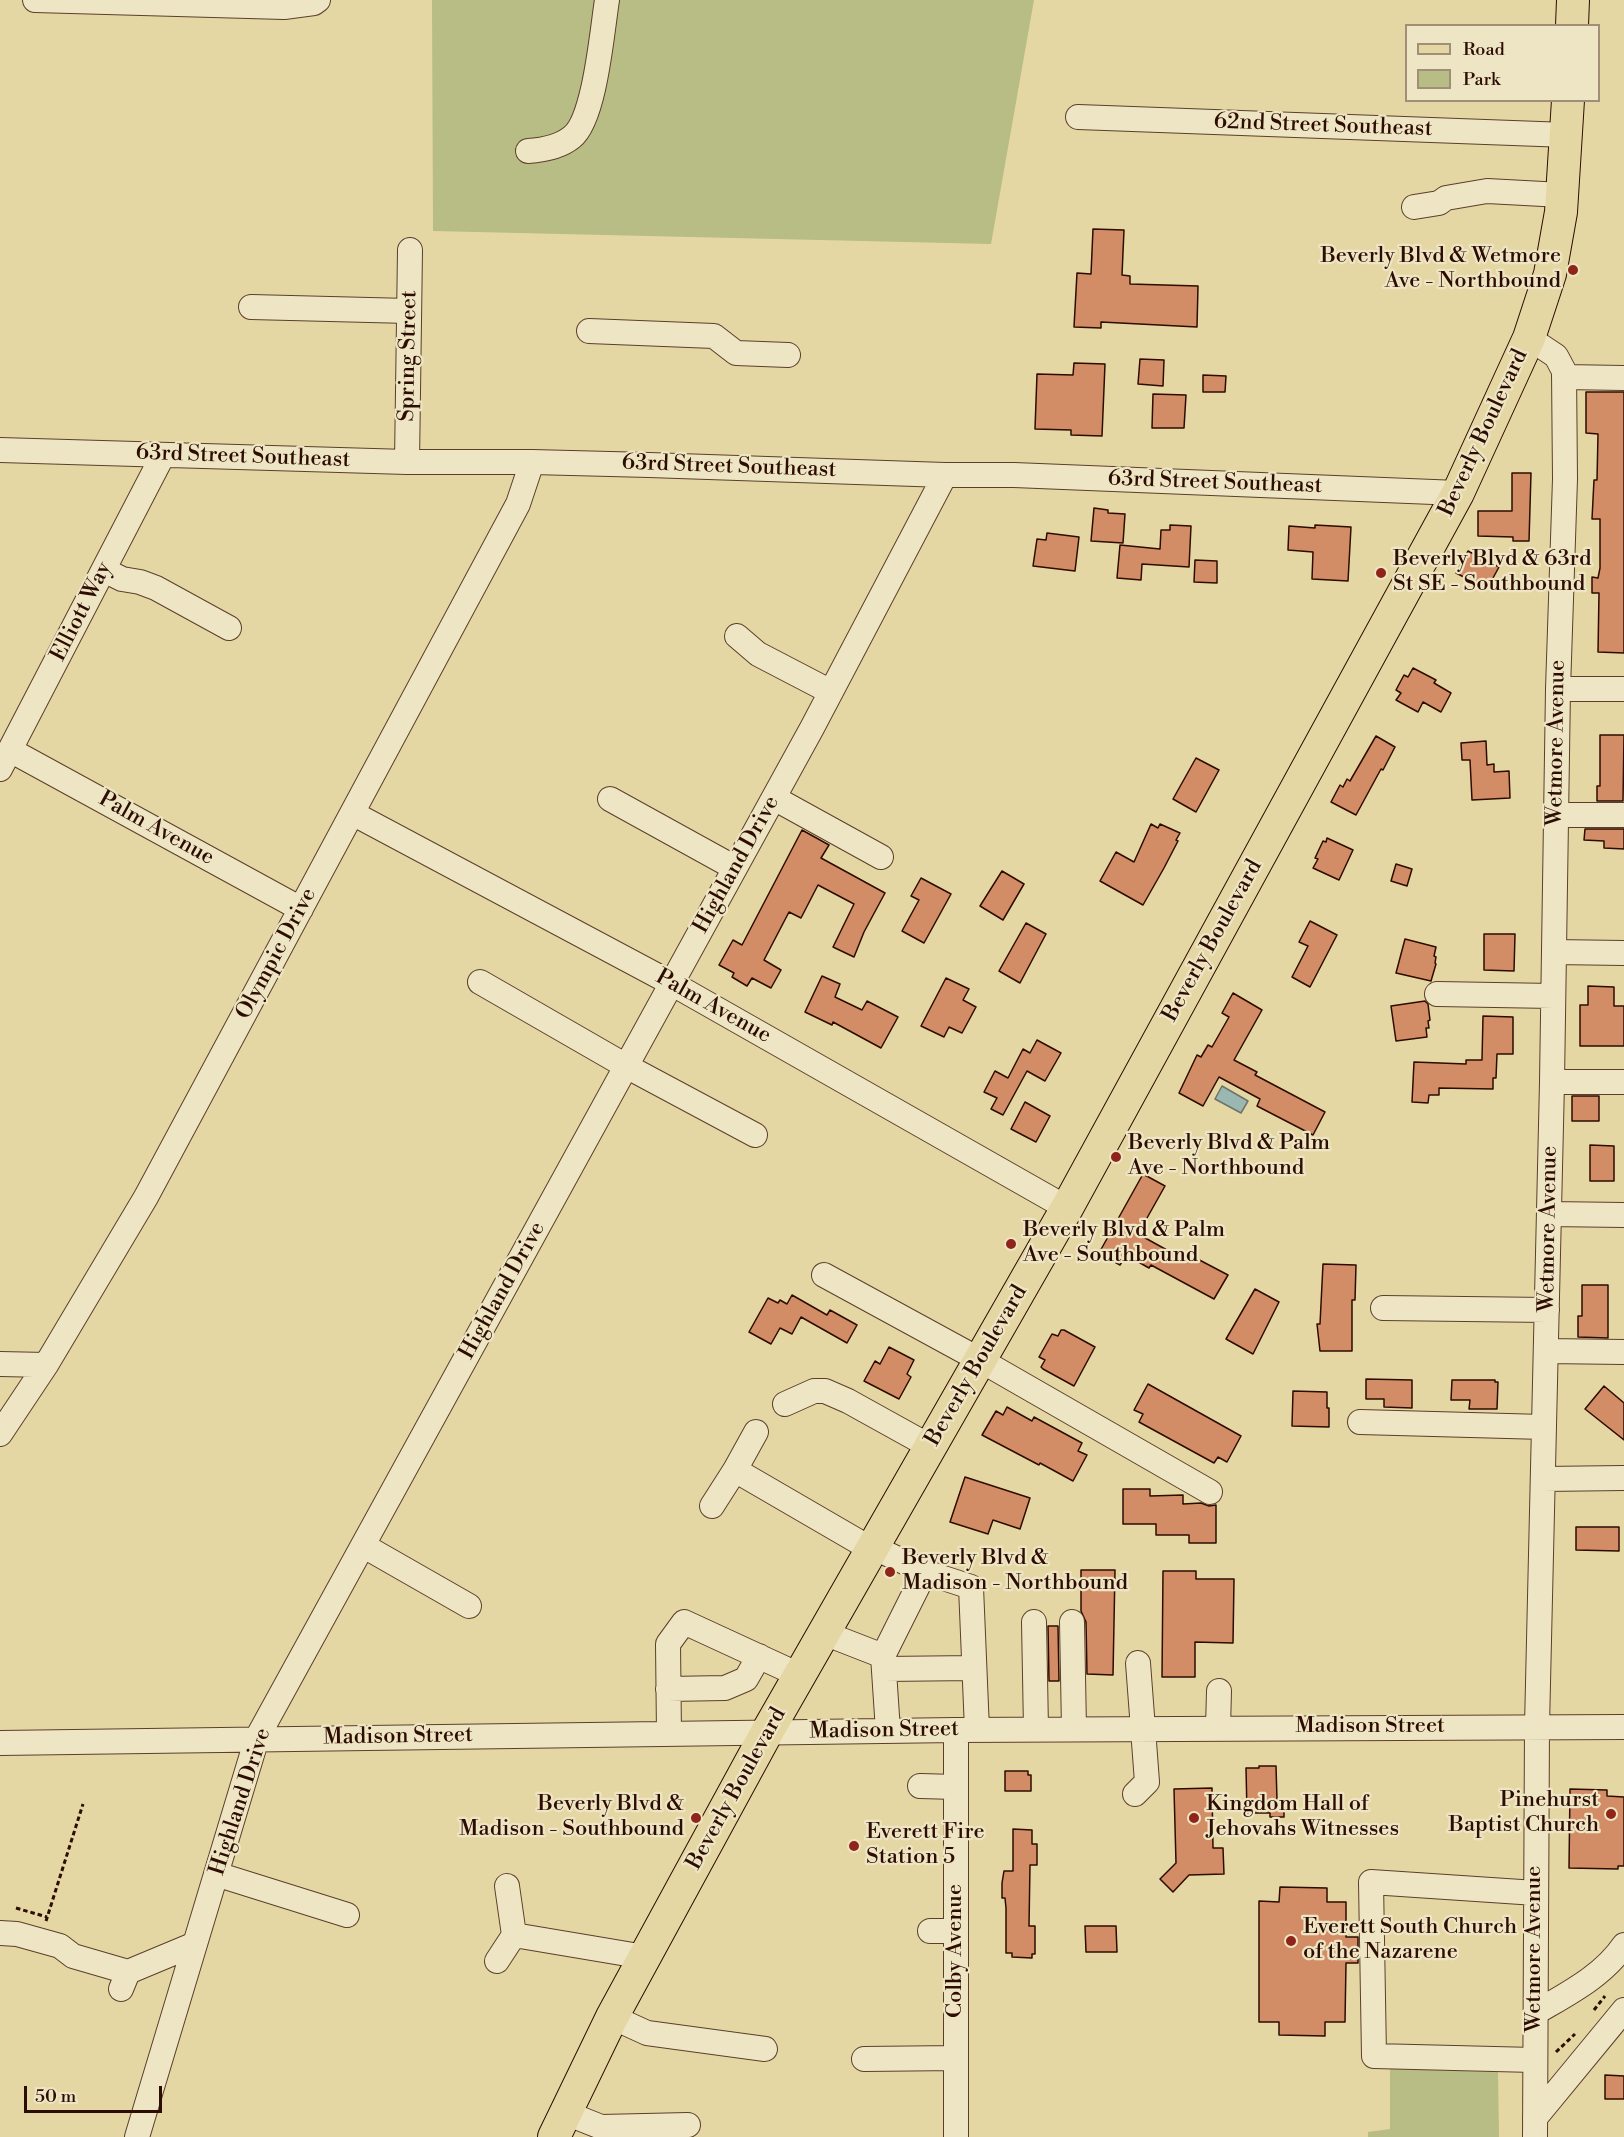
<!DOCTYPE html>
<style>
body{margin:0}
#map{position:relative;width:1624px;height:2137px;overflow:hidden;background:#e5d7a4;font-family:"Libre Bodoni",serif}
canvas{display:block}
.legend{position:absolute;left:1405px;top:24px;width:195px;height:78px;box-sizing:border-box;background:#eee5c4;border:2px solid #a18e76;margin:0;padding:8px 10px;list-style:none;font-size:18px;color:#2d0c01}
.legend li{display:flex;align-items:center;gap:12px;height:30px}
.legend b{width:30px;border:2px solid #a18e76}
.scale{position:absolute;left:24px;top:2086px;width:138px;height:27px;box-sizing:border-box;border:3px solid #2d0c01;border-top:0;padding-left:8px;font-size:18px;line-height:21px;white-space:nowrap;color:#2d0c01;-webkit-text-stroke:4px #eee5c4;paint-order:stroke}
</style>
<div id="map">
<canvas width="1624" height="2137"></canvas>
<ul class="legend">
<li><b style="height:8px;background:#e5d7a4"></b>Road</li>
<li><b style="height:16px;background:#b7bd84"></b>Park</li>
</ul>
<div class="scale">50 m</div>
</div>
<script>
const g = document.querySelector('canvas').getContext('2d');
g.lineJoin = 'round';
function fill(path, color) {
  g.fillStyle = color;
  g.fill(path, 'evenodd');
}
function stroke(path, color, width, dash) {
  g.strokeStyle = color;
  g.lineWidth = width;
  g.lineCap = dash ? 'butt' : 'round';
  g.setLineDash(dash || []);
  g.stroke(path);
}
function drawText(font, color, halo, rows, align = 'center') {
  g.font = font + ' "Libre Bodoni",serif';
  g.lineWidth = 4.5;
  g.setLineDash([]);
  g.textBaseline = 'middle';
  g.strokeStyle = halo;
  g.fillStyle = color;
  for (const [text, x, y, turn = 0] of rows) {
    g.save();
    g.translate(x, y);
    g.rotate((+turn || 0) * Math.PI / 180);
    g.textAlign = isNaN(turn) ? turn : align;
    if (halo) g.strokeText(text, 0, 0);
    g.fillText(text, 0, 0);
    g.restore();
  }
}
const green = new Path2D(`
 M432,0h602l-43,244 -558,-13z
 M1390,2069l108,3 1,65h-131v-5l22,-3z`);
const water = new Path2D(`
 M1222,1086l26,15 -7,12 -26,-14z`);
const building = new Path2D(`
 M1093,229l31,1 -2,45 8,1v8l68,2 -1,41 -96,-5v6l-27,-1 3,-54 14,1z
 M1140,359l24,1 -1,26 -25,-2z
 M1074,363l31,1 -3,72 -31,-1v-5l-36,-1 2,-55 36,1z
 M1203,375l23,1 -1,16h-22z
 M1586,392h38v261l-26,-1 1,-59h-7v-16l6,1 2,-10v-49h-8l2,-39h3l1,-46 -12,-1z
 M1153,394l33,1 -2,33h-32z
 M1512,473h19l-2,68h-16v-4l-35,-1v-25h34z
 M1094,508l14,2v3l17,1 -2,29 -32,-2z
 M1170,525l21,1 -2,41 -47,-3 -1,16 -24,-2 3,-33 40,4 1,-19h9z
 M1315,525l36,2 -3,54 -36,-2 1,-27 -25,-2 1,-24 26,2z
 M1047,533l32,4 -4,34 -42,-5 4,-27 9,1z
 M1468,551l31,16 -12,22 -31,-16z
 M1195,560l22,1v22l-23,-1z
 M1413,668l23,12 -2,3 17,10 -10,19 -18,-10 -5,10 -22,-12 5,-7 -5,-3 8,-15 4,2z
 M1600,735h24l-1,66h-26v-15h3z
 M1376,736l19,11 -12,23 -2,-1 -25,46 -25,-13 9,-17 3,2 4,-8 3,2z
 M1486,741l1,24 7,-1v8l15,-1 1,27 -38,2 -2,-40h-8l-1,-17z
 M1196,758l23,12 -23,42 -23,-13z
 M1151,824l7,4 2,-4 20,9 -4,7 2,1 -14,27 -21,37 -43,-24 16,-29 18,10z
 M1585,829h39v20l-20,-1v-7l-20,-1z
 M802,830l27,15 -8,13 64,35 -21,39 -10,25 -21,-10 21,-43 -36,-19 -17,33 -12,-6 -25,48 17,10 -10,18 -19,-10 -5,8 -15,-9 2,-4 -15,-8 14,-25 9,5z
 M1327,838l26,12 -14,30 -26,-12 5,-9 -3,-1 8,-17 3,1z
 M1396,864l16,5 -5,17 -16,-5z
 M1002,871l22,13 -21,36 -23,-14z
 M921,878l30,16 -27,49 -22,-12 17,-31 -8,-4z
 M1310,921l27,14 -27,52 -18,-10 16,-31 -9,-4z
 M1026,923l20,11 -26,49 -21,-12z
 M1484,934h31l-1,37 -30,-1z
 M1405,939l31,8 -2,9 2,1 -1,6 1,1 -5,17 -35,-8z
 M822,976l18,8 -5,13 27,13 5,-9 31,16 -17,31 -48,-26 -1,3 -27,-13z
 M946,978l23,11 -6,11 13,7 -14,26 -13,-6 -5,10 -23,-11z
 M1588,986l26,1v19h10v40h-44v-41h8z
 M1233,993l29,17 -28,50 23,12 -2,3 70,37 -12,23 -56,-29 3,-7 -41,-22 -16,29 -24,-13 18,-38 4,2 7,-12 4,2 17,-30 -7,-4z
 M1425,1001l3,3 2,16 -2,1 1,7h-3l1,9 -31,4 -5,-35z
 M1483,1016l30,1v37h-16l-1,24h-3v11l-54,-1v7h-10l-1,8 -16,-1 2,-40 52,2v-4h16z
 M1037,1040l24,13 -16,28 -18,-10 -24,44 -12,-6 6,-11 -13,-6 11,-21 13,7 15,-29 7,4z
 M1572,1096h27v25h-27z
 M1025,1102l25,14 -14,26 -25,-13z
 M1590,1145l24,1v35h-24z
 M1143,1174l22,12 -27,48 47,26 3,-6 40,21 -14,24 -63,-34 -2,3 -23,-13 -6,10 -21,-12z
 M1323,1264l33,1 -1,35h-3v51h-32l-3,-27h3z
 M1582,1285h26v53l-30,-1v-21h4z
 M1255,1289l24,13 -26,52 -27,-15z
 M792,1295l35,20 3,-5 27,15 -10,18 -46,-26 -9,17 -12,-6 -9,16 -22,-12 19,-34 10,5 2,-3 7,4z
 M1061,1330h3l31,17 -21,39 -31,-17 -2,-2 4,-7 -6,-3 13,-23 6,2z
 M889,1347l25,13 -7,14 4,3 -12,22 -35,-18 11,-20 5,3z
 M1366,1379l46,1v28l-28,-1v-8h-18z
 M1452,1380h43v2h3l-1,27h-28l1,-9h-19z
 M1148,1384l93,52 -14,26 -9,-5 -4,6 -75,-41 4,-8 -9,-4z
 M1604,1386l20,17v37l-39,-31z
 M1293,1391l34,1v16h2v19l-37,-1z
 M1007,1407l25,14 2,-4 48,26 -4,8 9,4 -14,26 -33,-18 -1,2 -57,-30 14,-24 7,4z
 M965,1477l65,21 -10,31 -27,-9 -5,14 -38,-12z
 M1123,1489h27v7l33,-1v9l18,-1 8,3 7,-1v38h-27v-8h-33v-11h-33z
 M1576,1527h43v24l-43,-1z
 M1081,1570h34l-2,105 -26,-1 -1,-52 -5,-11z
 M1163,1571h33v8h38l-1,64 -38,-1v35h-33z
 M1048,1626h10l1,55h-10z
 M1259,1766h17l1,34h7v17h-14v-4h-23l-1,-45h13z
 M1005,1771h23v4h3v16h-26z
 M1212,1788l1,60h10l1,26 -35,1 -16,17 -13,-13 16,-16 -2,-74z
 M1570,1789l37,1v6l17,1v69h-6v3l-49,-1z
 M1013,1829l19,1v14h5v21h-7l-1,61h6v28h-3v4l-20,-1v-4h-6v-45l-1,-10h-3v-15l2,-12h9z
 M1280,1887l47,1v14h19v35h12v26h-12l-1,59h-20v14l-46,-1v-13h-20v-121l20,1z
 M1085,1926h31l1,26h-31z
 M1605,2075l19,1v23h-19z`);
const path = new Path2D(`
 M16,1908l31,9
 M46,1921l37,-117
 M1594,2010l11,-14
 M1556,2052l19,-18`);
const minor = new Path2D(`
 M35,0l249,7 30,-4 4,-3
 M1078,117l489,18
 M528,151c15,-1 32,-4 44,-14 23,-18 30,-106 35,-137
 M1414,207l25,-4 7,-5 41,-7 75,4
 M251,307l158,4
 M589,331l125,5 22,17 52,2
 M1529,338l27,18 8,15 1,108 -7,210 -6,393 -15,644 -2,411
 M1564,377l60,1
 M0,450l407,12h125l117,3 296,10h69l444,18
 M407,462l3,-212
 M104,570l18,9 18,3 16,6 73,40
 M737,636l21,18 73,38
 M1558,689h66
 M10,750l291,159
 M0,769l163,-314
 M774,798l107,59
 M610,799l125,69
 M354,814l317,169 396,225
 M1556,815h68
 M1554,952l70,1
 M480,982l146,84 129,69
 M1437,994l116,2
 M1552,1082h72
 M1549,1214l75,1
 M824,1275l156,85 230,132
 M1383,1308l164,2
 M1546,1351l78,1
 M0,1364l46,1
 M785,1404l29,-13h11l23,10 83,46
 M1360,1422l184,5
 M756,1432l-21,38 136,79
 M0,1434l46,-69 100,-168 372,-693 14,-42
 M1543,1479l81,-1
 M712,1506l23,-36
 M364,1546l105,60
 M873,1547l52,25 -42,84
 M925,1572l46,15 6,143
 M1034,1622l2,107
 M1072,1622l2,107
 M824,1633l59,23 5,75
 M884,1669l90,-1
 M668,1689l57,-1 21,-9 13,-23
 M1218,1728l1,-37
 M956,1730v407
 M669,1734l-1,-90 16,-22 115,53
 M0,1743l956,-13 668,-3
 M920,1786l36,1
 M1135,1794l12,-12 -9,-119
 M216,1874l131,41
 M930,1931h26
 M0,1933l17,1 43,12 13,10 55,16 -7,17
 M514,1935l131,22
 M497,1961l17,-26 -7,-49
 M128,1972l67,-28
 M1535,2013c32,-19 67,-36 89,-68
 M612,2017l35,16 118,16
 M864,2059l92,-1
 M1534,2060l-160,-4 -3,-174 165,11
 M566,2113l35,14 87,-2
 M1535,2118l89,-108
 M137,2137l120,-399 555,-1010 133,-253`);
const major = new Path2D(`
 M1572,26l1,-26
 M554,2137l58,-120 154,-283 301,-526 391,-715 71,-155 21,-64 11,-62 7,-112`);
const markers = [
 [1573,270,6,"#8f2418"],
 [1381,573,6,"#8f2418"],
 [1116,1157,6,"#8f2418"],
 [1011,1244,6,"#8f2418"],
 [890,1572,6,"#8f2418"],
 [1611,1814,6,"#8f2418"],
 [696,1818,6,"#8f2418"],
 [1194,1818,6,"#8f2418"],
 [854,1846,6,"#8f2418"],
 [1291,1941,6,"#8f2418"]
];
const streetNames = [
 ["62nd Street Southeast",1323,126,2],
 ["Spring Street",409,356,-89],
 ["Beverly Boulevard",1484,433,-65],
 ["63rd Street Southeast",243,457,2],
 ["63rd Street Southeast",729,467,2],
 ["63rd Street Southeast",1215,483,2],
 ["Elliott Way",82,612,-63],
 ["Wetmore Avenue",1557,743,-89],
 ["Palm Avenue",156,829,29],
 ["Highland Drive",737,865,-61],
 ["Beverly Boulevard",1213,941,-61],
 ["Olympic Drive",277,954,-62],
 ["Palm Avenue",713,1007,29],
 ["Wetmore Avenue",1549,1229,-89],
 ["Highland Drive",503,1291,-61],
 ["Beverly Boulevard",977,1366,-60],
 ["Madison Street",1370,1727],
 ["Madison Street",884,1731,-1],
 ["Madison Street",398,1737,-1],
 ["Beverly Boulevard",737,1789,-61],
 ["Highland Drive",241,1802,-72],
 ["Wetmore Avenue",1535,1949,-90],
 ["Colby Avenue",956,1951,-90]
];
const poiNames = [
 ["Beverly Blvd & Wetmore",1561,257,"right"],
 ["Ave - Northbound",1561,282,"right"],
 ["Beverly Blvd & 63rd",1393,560],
 ["St SE - Southbound",1393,585],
 ["Beverly Blvd & Palm",1128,1144],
 ["Ave - Northbound",1128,1169],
 ["Beverly Blvd & Palm",1023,1231],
 ["Ave - Southbound",1023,1256],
 ["Beverly Blvd &",902,1559],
 ["Madison - Northbound",902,1584],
 ["Pinehurst",1599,1801,"right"],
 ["Baptist Church",1599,1826,"right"],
 ["Beverly Blvd &",684,1805,"right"],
 ["Madison - Southbound",684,1830,"right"],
 ["Kingdom Hall of",1206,1805],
 ["Jehovahs Witnesses",1206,1830],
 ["Everett Fire",866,1833],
 ["Station 5",866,1858],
 ["Everett South Church",1303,1928],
 ["of the Nazarene",1303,1953]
];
fill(green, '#b7bd84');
fill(water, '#9ab7b1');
stroke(water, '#6e736b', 1.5);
fill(building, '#d38d66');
stroke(building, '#2d0c01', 1.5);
stroke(minor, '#5b3f2a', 26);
stroke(major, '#2d0c01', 34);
stroke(path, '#2d0c01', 3, [4.5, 3]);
stroke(minor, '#eee5c4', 24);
stroke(major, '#e5d7a4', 32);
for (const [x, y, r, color] of markers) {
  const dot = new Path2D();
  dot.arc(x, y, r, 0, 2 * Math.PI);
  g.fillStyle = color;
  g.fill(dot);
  stroke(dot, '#eee5c4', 2);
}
drawText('22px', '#2d0c01', '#eee5c4', streetNames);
drawText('22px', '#2d0c01', '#eee5c4', poiNames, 'left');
</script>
